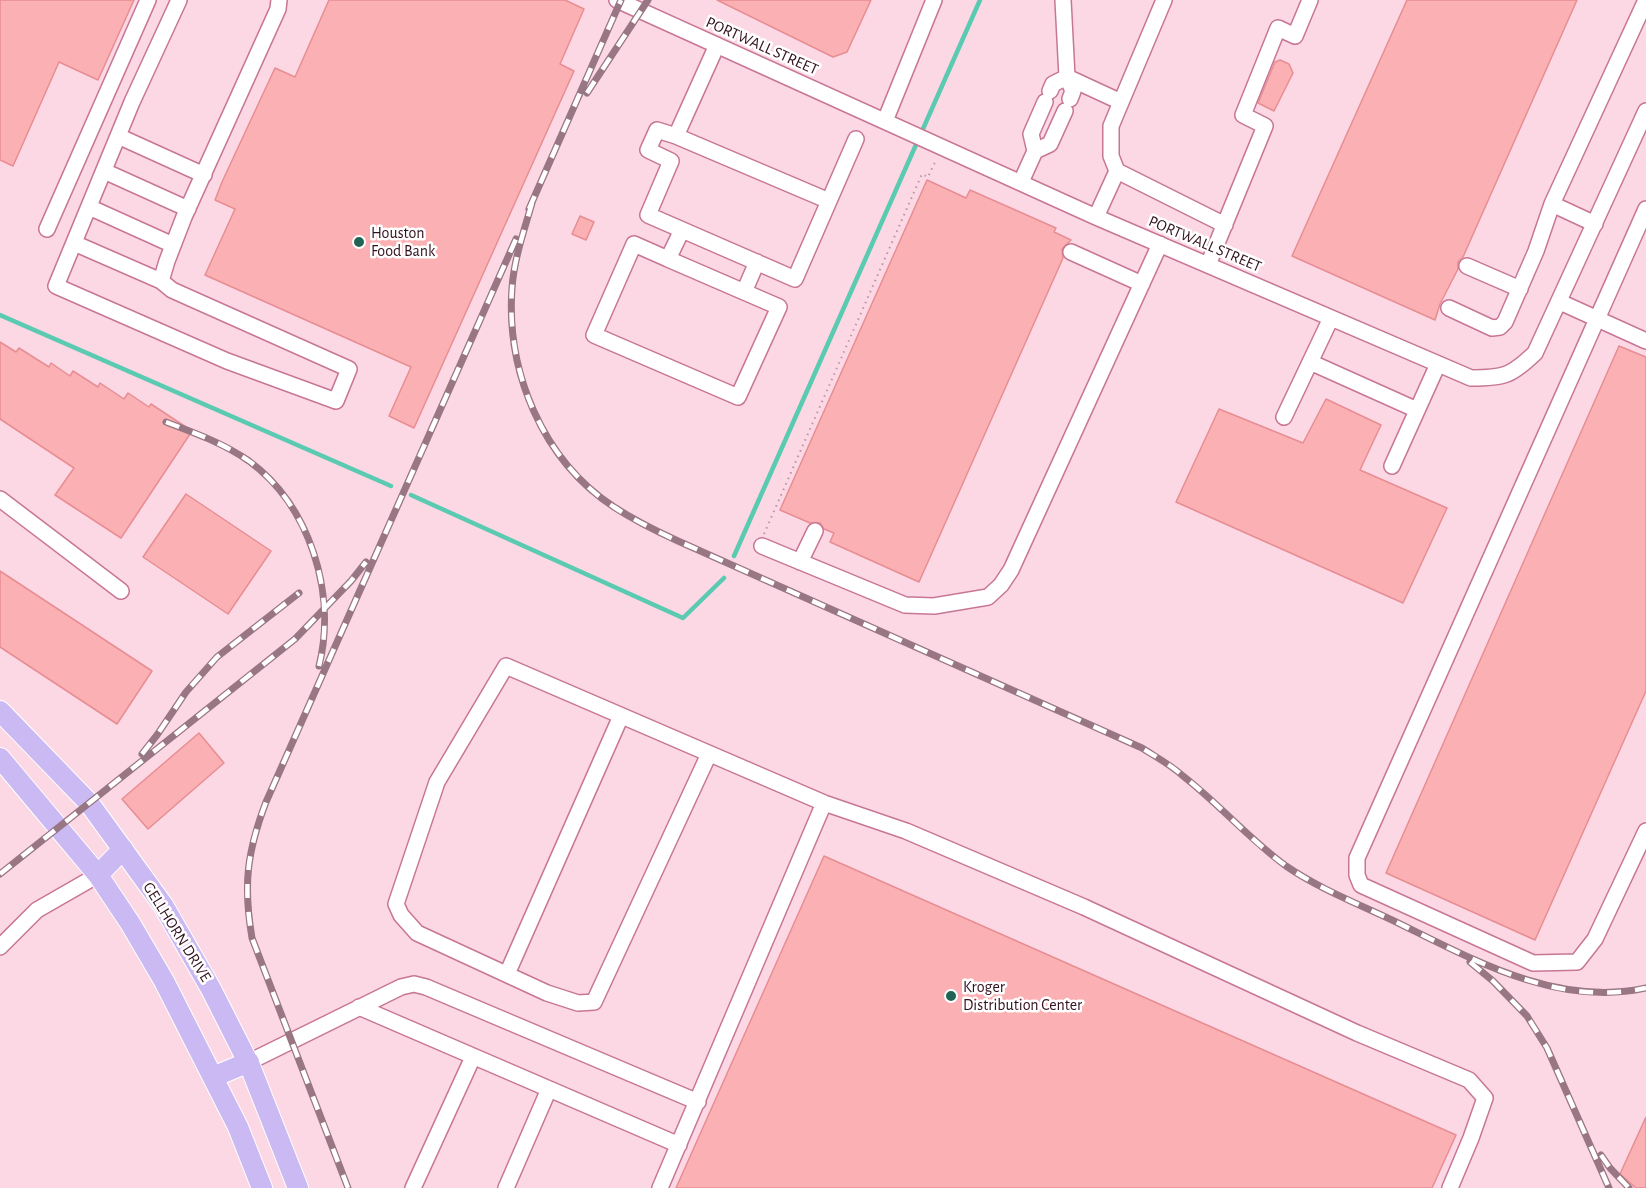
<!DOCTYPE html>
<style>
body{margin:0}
canvas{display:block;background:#fcd7e4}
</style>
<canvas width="1646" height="1188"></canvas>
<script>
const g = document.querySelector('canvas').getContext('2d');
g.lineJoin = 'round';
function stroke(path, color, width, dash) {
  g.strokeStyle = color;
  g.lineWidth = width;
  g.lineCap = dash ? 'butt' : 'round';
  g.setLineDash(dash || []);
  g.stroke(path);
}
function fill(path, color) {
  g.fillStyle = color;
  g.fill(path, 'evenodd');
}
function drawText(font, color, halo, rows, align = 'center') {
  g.font = font + ' "Alegreya Sans",sans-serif';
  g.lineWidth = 5;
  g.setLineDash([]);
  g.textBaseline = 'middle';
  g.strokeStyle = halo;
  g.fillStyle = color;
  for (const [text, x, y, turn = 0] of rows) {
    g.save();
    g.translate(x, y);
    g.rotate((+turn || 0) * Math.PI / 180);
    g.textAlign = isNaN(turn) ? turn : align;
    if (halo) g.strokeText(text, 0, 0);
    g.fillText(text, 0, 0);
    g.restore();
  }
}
const stream = new Path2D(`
 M0,315l391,171
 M411,495l272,123 41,-40
 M734,556l246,-556`);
const building = new Path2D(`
 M0,0h134l-36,80 -39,-18 -46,104 -13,-6z
 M329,0h236l19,9 -24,55 14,7 -160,357 -25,-12 22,-49 -206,-92 30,-66 -20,-9 7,-18 53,-114 20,9z
 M717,0h154l-24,52 -14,5z
 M1407,0h170l-114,257 -5,5v7l-18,35 -5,16 -143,-64z
 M1280,60l9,4 4,9 -19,38 -16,-8 17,-41z
 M927,180l39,18 4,-8 86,38 -2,4 17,8 -9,9 1,9 -144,324 -89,-40 4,-9 -10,-4 -4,-6h-10l-30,-13z
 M580,216l14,6 -8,18 -14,-6z
 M0,342l16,10 3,-4 30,19 2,-4 19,13 3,-5 25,16 2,-4 24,16 4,-6 21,14 2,-3 41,27 -71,107 -66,-43 19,-27 -74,-49z
 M1619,346l27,11v334l-111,249 -149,-67z
 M1326,399l55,26 -21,45 87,38 -44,95 -227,-101 43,-93 84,34z
 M186,494l85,57 -43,63 -85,-57z
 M0,571l152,100 -35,53 -117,-77z
 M199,733l25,30 -76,66 -26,-30z
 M824,856l632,279 -24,53h-756z
 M1646,1117v71h-10l-16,-14z`);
const path = new Path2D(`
 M764,534l158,-360 6,3 8,-17`);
const minor = new Path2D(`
 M179,0l-47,102 -76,184 171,75 109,40 13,-32 -177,-79 -11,-9 6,-20 17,-44 94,-208 1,-9
 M617,0l479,217 375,161c33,0 40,-2 64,-25l111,-242
 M1063,0l4,77 6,14 -3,8
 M1164,0l-53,126v30l6,15 108,54
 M1050,91l3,-7 14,-7 54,25
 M885,121l49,-121
 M118,136l86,39
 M676,136l-19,-6 -9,20 23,11 -23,54 147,64 34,-78 -153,-65 41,-91
 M1035,151l15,-7 15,-33
 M104,171l84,38
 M1021,182l14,-31 -4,-17 14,-32
 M829,201l27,-62
 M89,207l84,38
 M1646,209l-289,649v17l4,10 172,78 44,-1 18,-23 51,-108
 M1096,217l21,-46
 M1595,224l-43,-20 94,-204
 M47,229l101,-229
 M74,243l87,38
 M1071,252l71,32
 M668,259l111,48 -41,90 -144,-62 40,-91 34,15 14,-29
 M1208,265l57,-139 -22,-11 35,-87 17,8 15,-36
 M1467,266l53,23
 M744,292l13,-30
 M1560,302l86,39
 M1449,308l43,20 8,-1 5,-5 31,-71 16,-47
 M1310,362l107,48
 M1284,417l47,-99
 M1392,466l46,-102
 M0,499l121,92
 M762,546l143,59 29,1 54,-9 13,-12 10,-15 149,-326
 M800,562l15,-31
 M709,754l-115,248 -16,1 -31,-10 -130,-60 -16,-18 -5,-11 41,-122 69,-116 318,137 82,28 178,76 273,126 112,47 16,18 -14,40 -21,50
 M0,947l37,-37 61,-35
 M507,974l114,-258
 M359,1007l320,138
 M249,1062l152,-75 13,-3 12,3 272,115
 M413,1188l60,-131
 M506,1188l43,-99
 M660,1188l164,-385`);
const major = new Path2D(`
 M0,711l89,92 74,102 48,84 39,77 48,122
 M0,758l98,117 32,48 34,58 74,146 24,61
 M98,875l25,-26
 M213,1077l36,-15`);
const rail = new Path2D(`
 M587,93l61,-93
 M532,203c-8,28 -18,56 -20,85 -6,83 30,172 102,219 20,13 42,24 64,34l464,207c14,9 29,17 41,28 36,28 66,63 103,90 32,22 70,37 106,54 78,38 164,88 254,68
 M529,209l92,-209
 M166,422c29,11 57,21 83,39 61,45 88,132 70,205
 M142,754l15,-19 29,-43 31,-35 82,-64
 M0,874l295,-235 56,-58 15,-19
 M1470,962l23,19 34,35 20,32 62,140
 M1601,1155l9,13 19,20
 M348,1188l-96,-250c-9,-53 -5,-86 14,-136l250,-563`);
const markers = [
 [359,242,6,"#1f6455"],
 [951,996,6,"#1f6455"]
];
const streetNames = [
 ["PORTWALL STREET",762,46,24],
 ["PORTWALL STREET",1205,244,23],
 ["GELLHORN DRIVE",177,932,58]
];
const poiNames = [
 ["Houston",371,233],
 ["Food Bank",371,251],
 ["Kroger",963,987],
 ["Distribution Center",963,1005]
];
stroke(stream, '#5acab1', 4.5);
fill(building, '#fbb1b4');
stroke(building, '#e78d93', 1.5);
stroke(minor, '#c87696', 18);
stroke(major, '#fff', 22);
stroke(path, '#b996a3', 2, [1.5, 4.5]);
stroke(minor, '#fff', 15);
stroke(major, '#cab9f2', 20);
stroke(rail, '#987683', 7);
stroke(rail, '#fff', 4.5, [14]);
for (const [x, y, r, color] of markers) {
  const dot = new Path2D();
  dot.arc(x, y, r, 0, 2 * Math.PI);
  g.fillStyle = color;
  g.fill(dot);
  stroke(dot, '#fff', 2);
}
drawText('16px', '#32121f', '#fff', streetNames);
drawText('16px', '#32121f', '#fff', poiNames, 'left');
</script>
